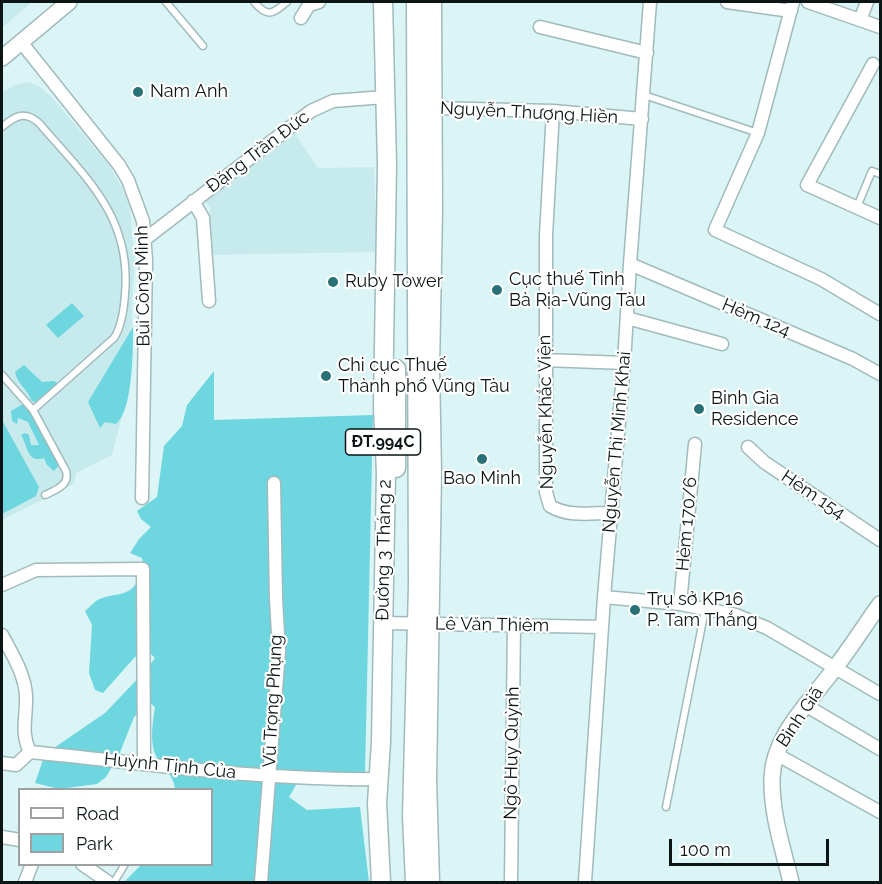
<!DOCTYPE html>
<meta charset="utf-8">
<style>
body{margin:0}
#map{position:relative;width:882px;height:884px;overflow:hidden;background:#dbf5f6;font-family:Raleway,sans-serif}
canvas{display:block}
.frame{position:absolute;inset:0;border:3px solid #0b1515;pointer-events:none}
.legend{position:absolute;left:18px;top:788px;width:195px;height:78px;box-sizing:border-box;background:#fff;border:2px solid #9da1a1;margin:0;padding:8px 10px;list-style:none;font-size:18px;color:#0b1515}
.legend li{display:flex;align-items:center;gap:12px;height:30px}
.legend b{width:30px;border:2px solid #9da1a1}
.scale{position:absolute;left:669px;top:839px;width:160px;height:27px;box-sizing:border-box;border:3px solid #0b1515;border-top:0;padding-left:8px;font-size:18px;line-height:21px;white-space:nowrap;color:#0b1515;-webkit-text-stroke:4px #fff;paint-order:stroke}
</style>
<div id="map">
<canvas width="882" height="884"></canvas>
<div class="frame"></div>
<ul class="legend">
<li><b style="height:8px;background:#fff"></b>Road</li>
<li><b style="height:16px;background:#6dd6de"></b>Park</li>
</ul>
<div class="scale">100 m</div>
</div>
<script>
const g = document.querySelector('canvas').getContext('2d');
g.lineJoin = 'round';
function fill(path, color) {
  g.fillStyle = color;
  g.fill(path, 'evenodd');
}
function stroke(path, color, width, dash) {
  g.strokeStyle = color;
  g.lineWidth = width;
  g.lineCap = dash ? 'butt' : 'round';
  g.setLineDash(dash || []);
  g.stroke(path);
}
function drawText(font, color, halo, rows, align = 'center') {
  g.font = font + ' Raleway,sans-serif';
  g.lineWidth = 4.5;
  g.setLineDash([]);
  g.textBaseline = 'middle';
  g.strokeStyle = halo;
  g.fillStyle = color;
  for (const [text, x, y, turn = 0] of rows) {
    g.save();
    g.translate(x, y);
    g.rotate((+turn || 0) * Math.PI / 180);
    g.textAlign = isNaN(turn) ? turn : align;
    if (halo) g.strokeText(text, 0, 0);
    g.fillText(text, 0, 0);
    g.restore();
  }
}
const built = new Path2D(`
 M2,2h30l-30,26z
 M28,82l11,4 13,11 57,68 20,36 6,60 -3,46 1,48 -3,30 -18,70 -36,18 -2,11 -72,36v-427l12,-8z
 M292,129l26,39 56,-1 3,85 -167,3v-48l-8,-9z`);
const green = new Path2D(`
 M72,303l12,13 -26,22 -12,-13z
 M133,327c0,23 0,83 -17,97l-11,-2 -5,6 -12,-26z
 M24,365l18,17 12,-1 3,2 1,10 -7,5 -17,4 -3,-2c-3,-11 -14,-16 -16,-28z
 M214,371v49l159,-5 -8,359 -13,13 -45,-10 -11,8 -7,12 18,13 53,-3 9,75h-245l17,-17 71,-1v-74l-37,-1c-1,-15 -16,-24 -21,-38 -4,-13 -1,-31 1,-44l-5,-4 -16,14 -15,38 -13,22 -9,7 -38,5 -24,-6 10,-29 60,-41 42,-44 8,-11 -9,-9 -12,9 -31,35 -8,-3 -6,-17 3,-48 -7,-14c4,-3 7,-7 11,-10 17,-10 35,-1 44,-25 4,-7 4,-10 2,-18l-12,-5 9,-14 12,-12 -10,-8 -4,-8 20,-14 7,-51 18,-20 5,-21z
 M23,404h7l23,52 5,2 3,5 -7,8 -7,-6 -3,-7c-17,6 -16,-12 -23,-23l4,-2 4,2 2,10h8l-11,-23 -10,-4 -1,6 -5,-3 -1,-10z
 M2,420l37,67 -3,9 -34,18z`);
const service = new Path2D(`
 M166,2l37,44
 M254,2c14,16 18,12 33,0
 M644,95l114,38
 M2,127c13,-11 23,-17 37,-4 46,54 93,93 86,171 -1,15 -3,32 -11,44l-81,72
 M857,207l15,-36 8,3
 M2,375l31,35 33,61c4,14 -10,19 -21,24
 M666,807l39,-197
 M114,882l11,-18`);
const minor = new Path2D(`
 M727,2l64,9
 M793,2l-35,131 -43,97 106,49 59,35
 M808,2l52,18 7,-18
 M301,18l8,-13 10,-3
 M860,20l20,7
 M540,27l107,26
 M21,42l98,123 9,15 15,41 3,39 -4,238
 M873,64l-66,121 73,33
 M428,110l5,-2 120,3 89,8
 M553,111l-7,124v257l4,14c18,11 41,7 61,7
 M193,201l10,17 6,83
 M144,240l167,-129 22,-10 52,-4
 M630,264l223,95 27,15
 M627,318l95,26
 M545,360l79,3
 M748,447l16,15 116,78
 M2,585l34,-15 107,-1 1,194
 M604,597l76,7 56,11 31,13 113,66
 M680,604l15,-160
 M383,623l219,4
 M2,635c10,19 23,39 24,61 1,21 -6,36 4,56
 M805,705l75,44
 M776,754l104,58
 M2,763l14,2 14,-13c116,11 232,29 349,27
 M2,837l18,3
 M82,864l26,18
 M25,882l7,-18
 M261,882l18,-231 -3,-52 -2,-116
 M511,882l3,-258
 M585,882l19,-285 20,-234 6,-99 20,-262`);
const tertiary = new Path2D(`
 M2,58l67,-56
 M791,882c-8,-33 -20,-69 -19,-104 1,-43 39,-77 63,-110 16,-21 30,-43 45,-64`);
const primary = new Path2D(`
 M396,369v99
 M381,882l-4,-79 4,-61 5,-269 -3,-66 4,-242 -4,-163
 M415,882l-3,-66 6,-230 -2,-584
 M430,882l-3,-103 5,-306 -2,-105 3,-158 -1,-208`);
const markers = [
 [138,92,6,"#287277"],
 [333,282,6,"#287277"],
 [497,290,6,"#287277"],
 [326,376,6,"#287277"],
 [699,409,6,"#287277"],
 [482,459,6,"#287277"],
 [635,610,6,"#287277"]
];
const shields = [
 [383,442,75]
];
const shieldNames = [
 ["ĐT.994C",383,442]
];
const poiNames = [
 ["Nam Anh",150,92],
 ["Cục thuế Tỉnh",509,280],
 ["Bà Rịa-Vũng Tàu",509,301],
 ["Ruby Tower",345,282],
 ["Chi cục Thuế",338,366],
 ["Thành phố Vũng Tàu",338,387],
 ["Binh Gia",711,399],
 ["Residence",711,420],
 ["Bao Minh",482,479,"center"],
 ["Trụ sở KP16",647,600],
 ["P. Tam Thắng",647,621]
];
const streetNames = [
 ["Nguyễn Thượng Hiền",529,113,3],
 ["Đặng Trần Đức",258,152,-37],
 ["Bùi Công Minh",143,286,-91],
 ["Hẻm 124",756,318,23],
 ["Nguyễn Khắc Viện",546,412,-91],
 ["Nguyễn Thị Minh Khai",617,442,-85],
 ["Hẻm 154",813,495,34],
 ["Hẻm 170/6",687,524,-85],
 ["Đường 3 Tháng 2",384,550,-89],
 ["Lê Văn Thiêm",492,625,1],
 ["Vũ Trọng Phụng",273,701,-87],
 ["Bình Giã",800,717,-56],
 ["Ngô Huy Quỳnh",512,753,-89],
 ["Huỳnh Tịnh Của",170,766,6]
];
fill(built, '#c7ebed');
fill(green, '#6dd6de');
stroke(service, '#a1babb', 9);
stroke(minor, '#a1babb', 15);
stroke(tertiary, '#a1babb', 18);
stroke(primary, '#a1babb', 21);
stroke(service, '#fff', 6);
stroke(minor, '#fff', 12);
stroke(tertiary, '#fff', 15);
stroke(primary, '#fff', 18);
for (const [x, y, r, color] of markers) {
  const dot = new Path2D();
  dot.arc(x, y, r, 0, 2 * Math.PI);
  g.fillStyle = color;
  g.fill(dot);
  stroke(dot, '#fff', 2);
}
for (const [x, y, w] of shields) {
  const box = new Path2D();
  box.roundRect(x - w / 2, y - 13, w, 26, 4.5);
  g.fillStyle = '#fff';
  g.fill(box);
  stroke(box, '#0b1515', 1.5);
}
drawText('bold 16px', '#0b1515', null, shieldNames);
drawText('18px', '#0b1515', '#fff', poiNames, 'left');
drawText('18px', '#0b1515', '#fff', streetNames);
</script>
